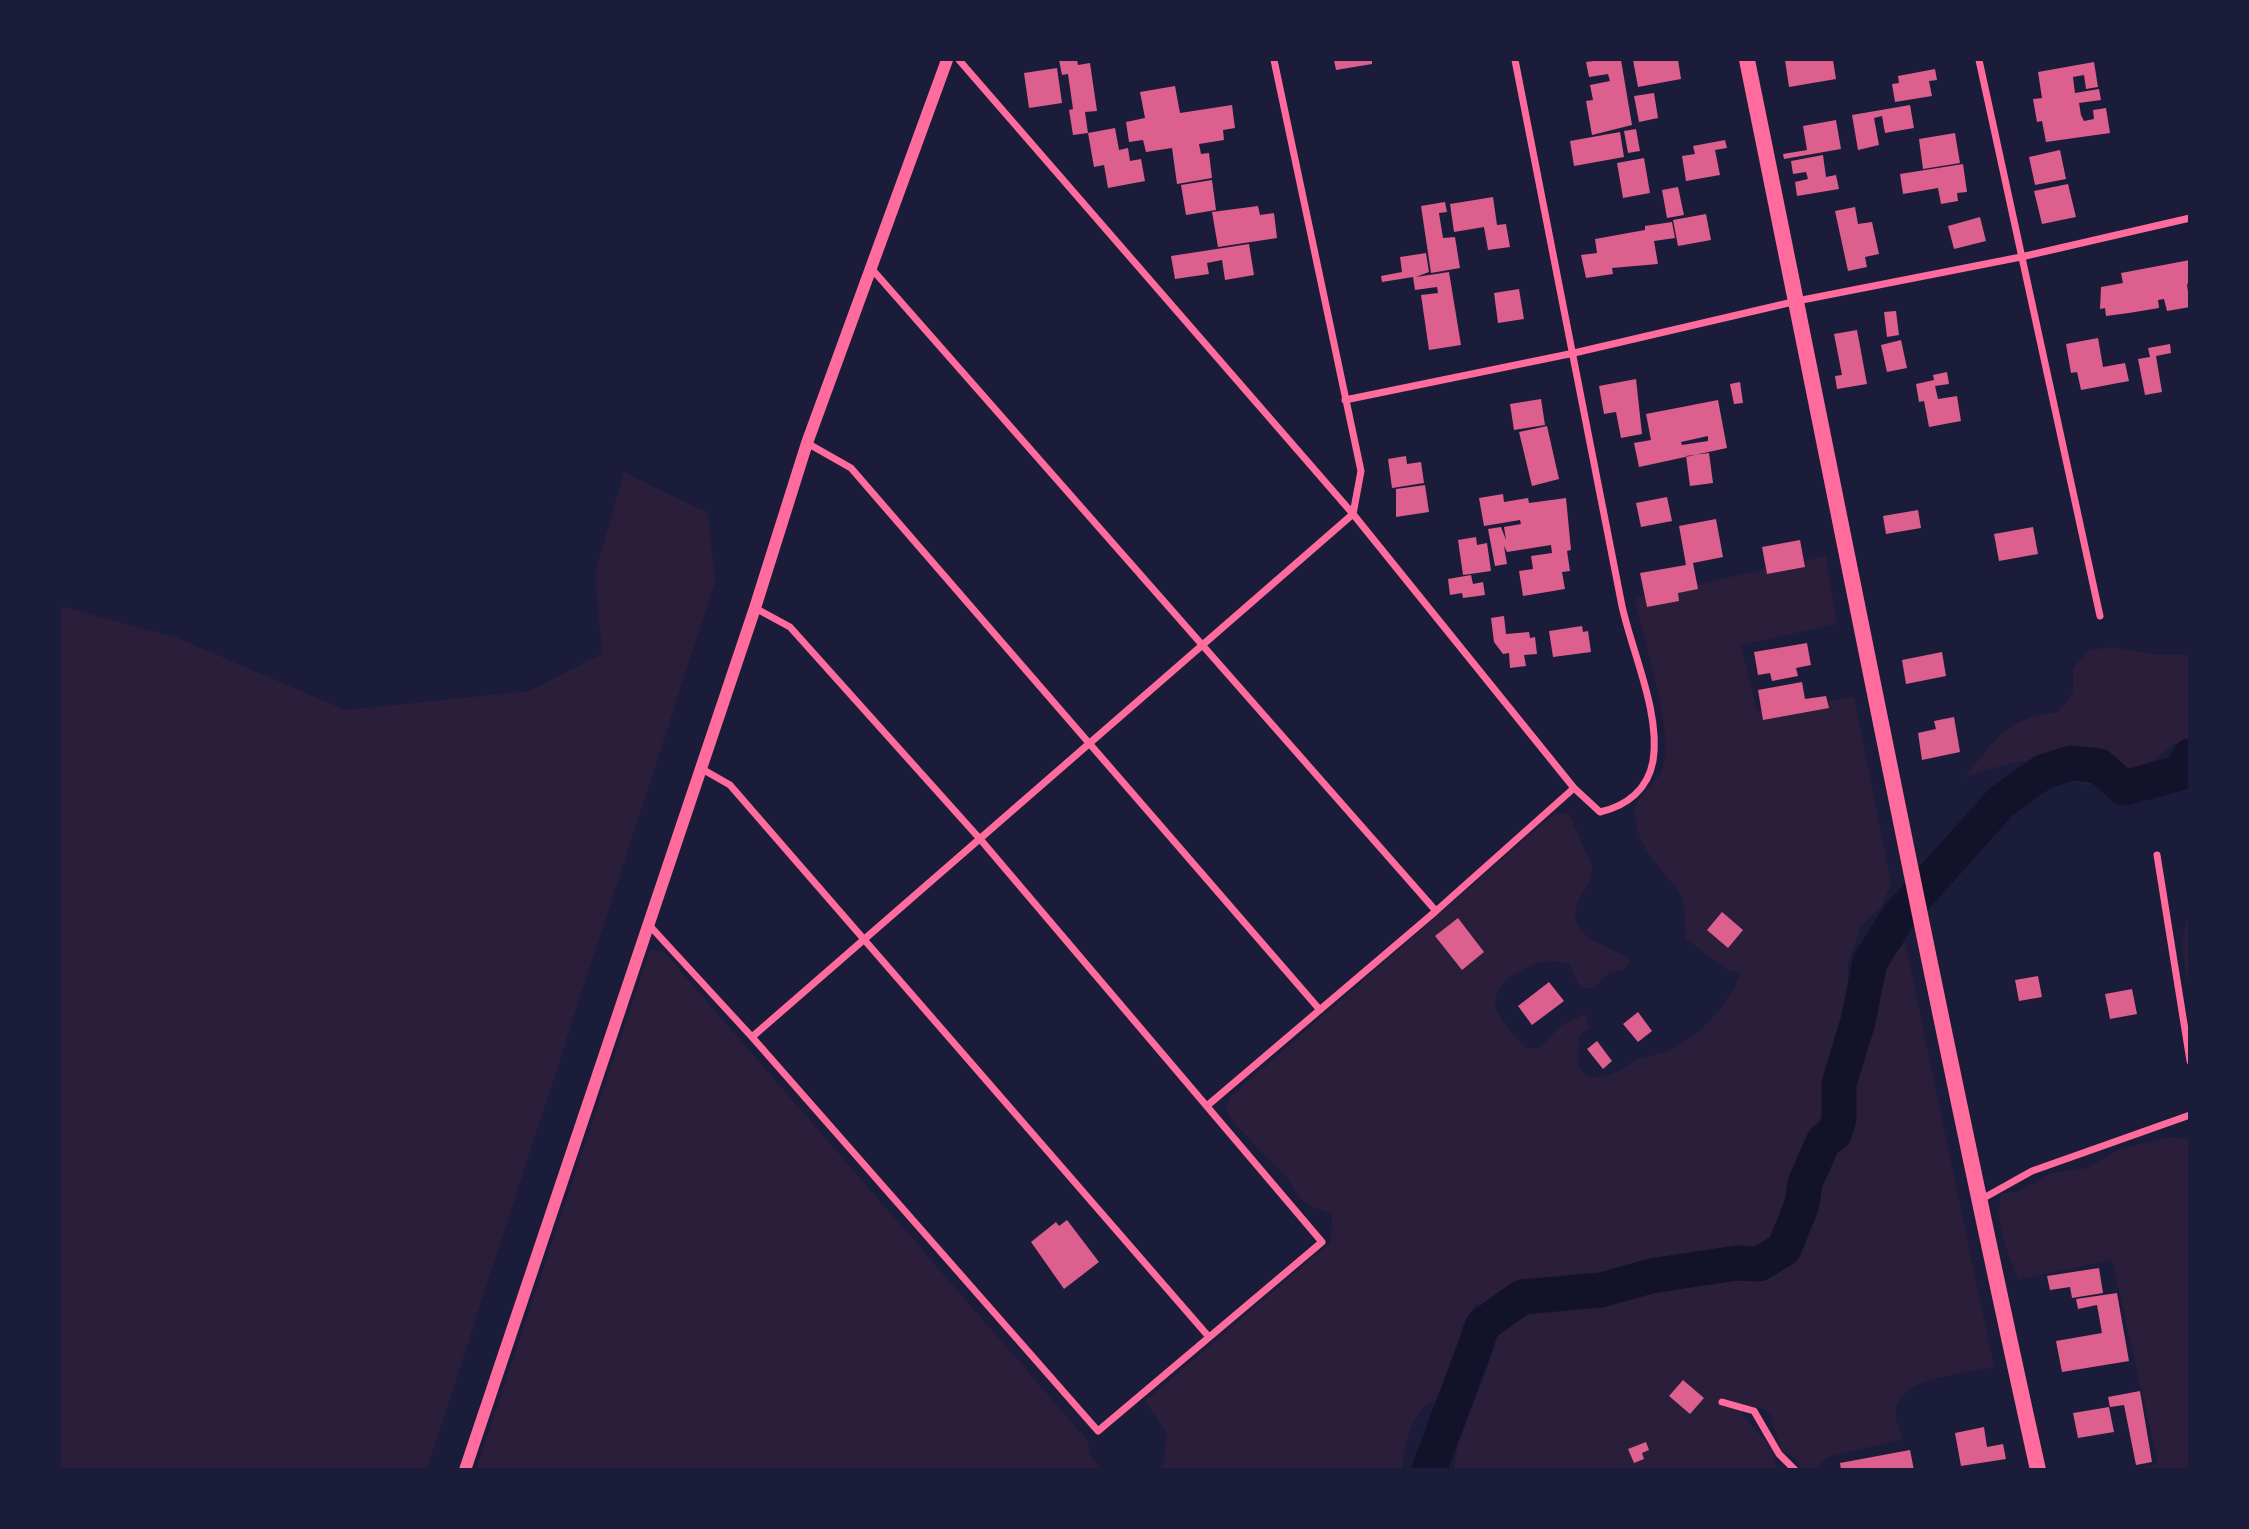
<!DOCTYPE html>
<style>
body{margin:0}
#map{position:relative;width:2249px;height:1529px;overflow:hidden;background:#1b1b3a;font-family:"DejaVu Sans",sans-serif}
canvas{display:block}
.frame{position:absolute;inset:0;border:61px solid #1b1b3a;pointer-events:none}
</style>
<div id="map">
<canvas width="2249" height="1529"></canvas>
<div class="frame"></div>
</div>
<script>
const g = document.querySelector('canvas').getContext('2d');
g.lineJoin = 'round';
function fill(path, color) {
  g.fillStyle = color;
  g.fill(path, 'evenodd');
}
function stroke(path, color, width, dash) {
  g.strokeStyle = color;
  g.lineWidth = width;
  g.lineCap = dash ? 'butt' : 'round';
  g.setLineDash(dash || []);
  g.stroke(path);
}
const green = new Path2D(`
 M624,472l84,41 7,69 -288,887h-367v-863l118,32 167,72 184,-19 73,-37 -7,-81z
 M1826,556l11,68 -96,21 16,66 97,-14 37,186 -10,25 -20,17 -13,38 1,43 -18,90 1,25 -16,17 -30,69 29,-24 9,-25 22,-38 2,-47 25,-39 -1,-24 14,-45 19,-23 89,425c-36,10 -125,8 -90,72l-73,17 -7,4 -7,10 -16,-1 -5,-10 -15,-9 -10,-34 -6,-7 -25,-4 2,9 31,36 4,19h-323l4,-25 37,-97 -5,-14 -1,-26 -13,-3 -15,24c2,14 -3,52 -11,63 -5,7 -16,9 -23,14 -17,13 -23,45 -25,64h-244l5,-5 4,-30 -22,-33 186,-159 1,-28 -24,-9 -9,-8 -14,-22 -53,-54 -6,-13 5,-12 324,-283 14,1 23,52 -1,13 -14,24 -2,15 7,14 11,8 38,19 -8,11 -13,2 -16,16h-14l-11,-24c-9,-2 -18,-5 -27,-2 -18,4 -49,21 -47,42 2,16 23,34 33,45l13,-2 19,-21 25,-12 5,14 -11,7 -1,29 8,11c21,6 31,-4 49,-14 13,-7 29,-6 42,-14 25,-16 56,-46 63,-74l-12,-3 -42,-31c-1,-13 0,-36 -7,-47 -18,-26 -42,-42 -44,-77 -2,-19 24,-32 29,-50 9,-38 -21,-125 -29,-167z
 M2113,647l48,8h28v90l-16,-1 -17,16 -68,25 -23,-5 -7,-21 -47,4 -46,14c32,-39 41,-59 93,-65l15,-19v-24l15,-19z
 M2189,917v66c-6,-19 -10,-49 0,-66z
 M650,950l14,2 424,489 1,14 12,14h-625z
 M2170,1137l18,2 1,4v326h-58l27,-5 -46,-204 -94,20c-9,-30 -24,-53 -17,-86l18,-3 32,-18 36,-5 32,-19z`);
const river = new Path2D(`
 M1429,1470l54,-145 39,-28 79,-7 50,-14 85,-13 23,1 25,-15 18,-45 3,-21 19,-43 10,-6 5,-15v-35l19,-63 12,-59 28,-45 103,-115 42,-30 28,-9 28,3 25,22 55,-15 11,-17`);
const building = new Path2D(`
 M1059,60h18l1,5 12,-2 7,48 -12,1 3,21 -15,2 -4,-25 4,-1 -5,-35 -6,1z
 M1334,60h38v4l-36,6z
 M1600,60h21l11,65 -40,10 -6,-34 7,-1 -3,-15 20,-4 -2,-7 -19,3 -3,-15z
 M1633,60h45l3,19 -43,8z
 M1785,60h48l3,19 -47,8z
 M2094,62l4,25 -12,2 -2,-14 -11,2 2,16 24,-4 2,11 -22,3 2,12 3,6 10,-2 -1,-9 13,-2 4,25 -64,9 -4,-21 -5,1 -4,-23 9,-1 -4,-26z
 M1057,68l5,35 -33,5 -5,-35z
 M1935,69l2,11 -8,1 3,15 -37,6 -3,-18 7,-1 -1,-7z
 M1175,86l5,27 52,-8 3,23 -12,2 1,10 -25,4 2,10 8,-1 3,25 -35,6 -5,-36 -26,4 -3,-12 -14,2 -3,-20 19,-4 -5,-26z
 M1654,93l4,25 -19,4 -5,-26z
 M1910,105l4,23 -29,5 -3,-17 -8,2 5,27 -21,5 -6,-35z
 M1836,120l5,29 -57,10 -1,-5 24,-4 -4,-24z
 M1115,128l4,22 9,-2 2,13 11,-2 4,22 -37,7 -4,-23 -10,2 -6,-34z
 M1636,129l4,22 -12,2 -4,-22z
 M1620,132l4,25 -50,9 -4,-25z
 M1955,133l5,30 -37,6 -4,-30z
 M1725,140l2,8 -12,2 5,25 -34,6 -4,-25 13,-2 -2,-8z
 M2060,150l6,29 -31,6 -6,-28z
 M1823,155l3,22 10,-2 3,14 -42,7 -2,-14 13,-3 -2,-7 -13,2 -2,-13z
 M1644,158l6,35 -27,5 -6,-35z
 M1963,164l4,28 -10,1 1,8 -17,3 -3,-16 -35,6 -3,-20z
 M1212,180l4,30 -30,5 -5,-30z
 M2068,184l8,33 -34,7 -8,-33z
 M1678,187l6,28 -17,3 -5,-28z
 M1493,197l4,28 9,-1 4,23 -22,3 -4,-23 -30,5 -4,-28z
 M1445,202l2,10 -8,1 4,25 12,-1 5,31 -29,5 -10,-67z
 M1258,206l2,9 14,-2 3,25 -59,9 -6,-35z
 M1855,207l3,17 14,-2 7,32 -14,3 2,10 -19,4 -13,-60z
 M1706,214l5,26 -33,6 -5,-26z
 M1980,217l6,24 -32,8 -6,-23z
 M1672,222l3,16 -21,3 4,23 -46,4 1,6 -27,4 -5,-23 16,-2 -2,-14 50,-9v-4z
 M1249,244l5,31 -29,5 -3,-20 -15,3 2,11 -34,5 -4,-23z
 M1426,253l3,19 -13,5 33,-5 12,73 -32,5 -8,-55 17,-2 -1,-6 -22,3 -2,-13 -31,5 -1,-6 21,-4 -2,-15z
 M2190,260v23l-3,1 3,23 -23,4 -3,-12 -6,1 1,8 -30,5 -23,3 -1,-8 -5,1 1,-22 22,-4 -2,-10z
 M1519,289l5,30 -26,4 -4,-30z
 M1896,311l3,24 -12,2 -3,-25z
 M1857,330l10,54 -30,5 -2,-13 7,-1 -8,-41z
 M2098,338l5,29 22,-4 4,18 -48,9 -4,-18 -6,1 -5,-29z
 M1901,340l6,28 -20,4 -6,-27z
 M2170,344l1,9 -15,3 6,36 -17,3 -7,-36 12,-2 -2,-9z
 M1947,372l2,12 -14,2 3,13 19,-3 4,25 -32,6 -5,-26 -5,1 -3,-18 18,-4 -1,-5z
 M1636,379l6,55 -21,4 -5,-26 -12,2 -5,-28z
 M1740,382l3,21 -9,1 -4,-20z
 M1541,399l4,26 -31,5 -4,-26z
 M1718,400l9,48 -88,19 -5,-24 17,-3 -5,-26zM1708,436v5l-26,4 -1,-3z
 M1547,426l12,53 -27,7 -13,-54z
 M1709,453l4,30 -23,3 -4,-30z
 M1406,456l1,8 14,-2 3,21 -32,5 -4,-29z
 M1425,485l4,27 -33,5v-28z
 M1503,494l1,8 24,-4 1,5 37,-5 5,52 -4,1 3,20 -8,1 3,17 -42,7 -4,-25 14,-2 -2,-13 21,-3 -1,-8 -44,7 -3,-6 3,18 -12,2 -7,-37 13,-2 5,13 -2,-13 17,-3 -1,-4 -36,6 -5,-28z
 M1667,497l5,24 -31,6 -5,-24z
 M1918,510l3,18 -35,6 -3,-18z
 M1716,519l7,38 -30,6 5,26 -20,4 1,8 -32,6 -7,-34 46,-8 -7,-39z
 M2033,527l5,27 -39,7 -5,-27z
 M1476,537l1,8 10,-2 4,28 -28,4 -5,-35z
 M1800,540l5,27 -38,7 -5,-27z
 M1471,575l2,9 10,-2 2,13 -22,3 -1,-5 -12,2 -2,-16z
 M1504,616l2,18 23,-2 1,6 5,-1 2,17 -13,1 2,11 -16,2 -1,-15 -6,1 -9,-12 -3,-24z
 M1582,626l1,6 5,-1 3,21 -38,5 -4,-26z
 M1807,643l4,22 -15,3 2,8 -26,5 -2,-8 -12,2 -4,-23z
 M1942,652l4,24 -40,8 -4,-24z
 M1802,682l3,17 21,-3 3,12 -66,12 -5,-30z
 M1954,717l6,35 -38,8 -4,-27 18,-4 -2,-8z
 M1722,912l21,18 -15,18 -21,-18z
 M1458,918l26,34 -22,18 -27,-34z
 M2038,976l4,21 -23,4 -4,-21z
 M1549,982l15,19 -32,24 -14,-19z
 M2132,989l5,25 -27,5 -5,-25z
 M1638,1012l14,19 -14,11 -15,-18z
 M1597,1041l15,20 -9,8 -16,-20z
 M1067,1220l32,42 -35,27 -33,-47 25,-20 3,4z
 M2099,1268l4,25 -31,5 -2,-11 -20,3 -3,-14z
 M2117,1293l12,68 -67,11 -6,-31 46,-8 -5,-28 -19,4 -2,-10z
 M1683,1380l21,18 -14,16 -21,-18z
 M2140,1391l12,71 -16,3 -12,-60 -14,2 -2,-10z
 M2109,1407l5,25 -36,6 -5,-25z
 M1984,1427l3,20 16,-3 3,15 -45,7 -6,-33z
 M1646,1442l3,8 -7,3 2,6 -10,4 -6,-14z
 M1910,1450l4,20h-73l-1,-7z`);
const minor = new Path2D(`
 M959,60l394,454 221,274 26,24c27,-6 48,-23 53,-51 8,-47 -21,-109 -31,-155 -36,-182 -71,-365 -107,-546
 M1979,60l121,556
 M871,268l565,643
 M1345,400l229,-47 223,-52 224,-44 169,-39
 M807,443l44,25 469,542
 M702,769l28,16 479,552
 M2157,855l33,206
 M649,925l103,112 346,394 224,-189 -342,-403 -190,-212 -35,-19
 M752,1037l601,-523 8,-43 -87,-411
 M1208,1105l228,-194 138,-123
 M1980,1200l52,-29 158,-56
 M1722,1402l32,9 25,43 16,16`);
const tertiary = new Path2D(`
 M465,1470l290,-862 52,-165 140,-383`);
const primary = new Path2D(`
 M1747,60c96,470 187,941 291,1410`);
fill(green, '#2a1e3b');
stroke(river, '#12122b', 35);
fill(building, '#dd5f8e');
stroke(minor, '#ff6b9d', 7);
stroke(tertiary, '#ff6b9d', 12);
stroke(primary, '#ff6b9d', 16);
</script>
